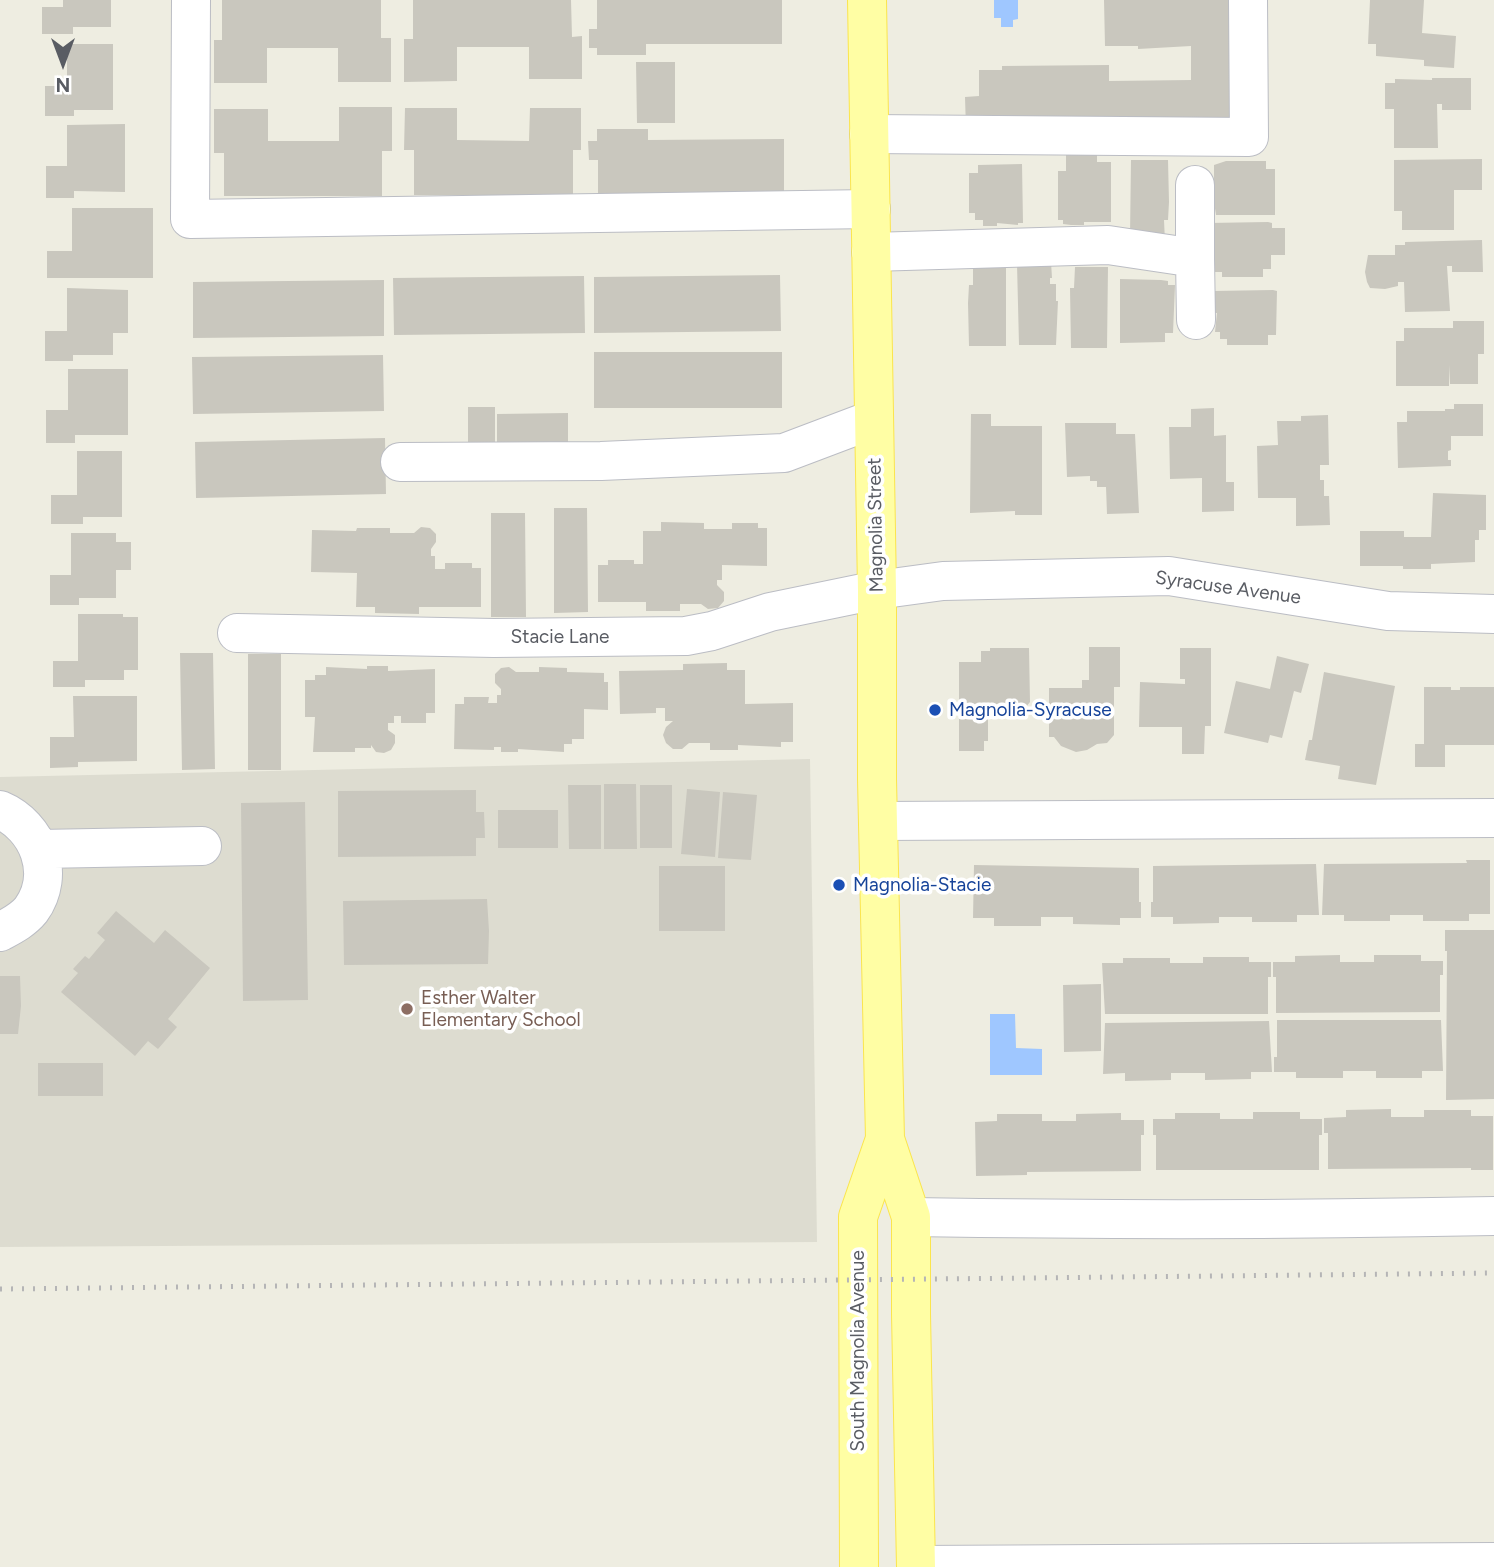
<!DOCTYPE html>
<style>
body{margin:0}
#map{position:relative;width:1494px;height:1567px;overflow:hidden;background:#eeede1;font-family:Figtree,sans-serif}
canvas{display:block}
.north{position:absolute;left:28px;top:28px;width:70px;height:70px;-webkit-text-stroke:5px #fff;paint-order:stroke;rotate:180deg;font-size:19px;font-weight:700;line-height:28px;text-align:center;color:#595c63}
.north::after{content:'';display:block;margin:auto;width:24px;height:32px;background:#595c63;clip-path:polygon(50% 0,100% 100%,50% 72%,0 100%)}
</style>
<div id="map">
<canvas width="1494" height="1567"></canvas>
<div class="north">N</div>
</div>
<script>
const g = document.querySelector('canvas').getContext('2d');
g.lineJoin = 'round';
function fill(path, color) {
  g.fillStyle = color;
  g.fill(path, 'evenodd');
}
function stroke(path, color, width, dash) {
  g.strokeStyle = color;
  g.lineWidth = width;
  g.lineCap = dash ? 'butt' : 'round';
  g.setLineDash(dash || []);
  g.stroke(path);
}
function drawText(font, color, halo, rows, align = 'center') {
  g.font = font + ' Figtree,sans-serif';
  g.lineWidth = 7;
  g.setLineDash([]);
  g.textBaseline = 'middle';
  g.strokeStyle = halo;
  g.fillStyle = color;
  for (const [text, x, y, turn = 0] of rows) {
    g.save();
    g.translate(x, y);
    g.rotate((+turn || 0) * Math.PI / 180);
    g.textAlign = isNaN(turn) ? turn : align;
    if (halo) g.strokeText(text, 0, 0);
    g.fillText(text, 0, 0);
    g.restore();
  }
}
const education = new Path2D(`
 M810,759l7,483 -817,5v-470z`);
const water = new Path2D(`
 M994,0h24v19l-5,1v7h-12v-9h-7z
 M990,1014h25l1,34 26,1v26h-52z`);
const building = new Path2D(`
 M63,0h48v27h-38v7h-31v-27h21z
 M222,0h159v38h10v44h-53v-34h-71v35h-53v-43h8z
 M413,0h158l1,37 10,-1v43h-53v-32h-72v34l-53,1v-43h9z
 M597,0h185v44h-136v11h-49v-7h-8v-19h8z
 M1104,0h131l1,121 -270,8 -1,-32 14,-1v-26h23v-4l107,-1v16l82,-1v-34l-53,3v-3h-33z
 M1370,0h54l-2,33 34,3 -2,32 -30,-2v-6l-48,-4v-12h-8z
 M67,44h46v66h-39v6h-29v-30h22z
 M636,62h39v61h-38z
 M1432,78h39v32h-29v-6h-5l1,44h-44v-39h-9v-26h10v-4l37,1z
 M339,107h53v44h-10v45h-158v-43h-10v-44h54v32h71z
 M405,108h52v32l72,1 1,-33h51v42h-8v45h-159v-45h-10z
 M125,124v68l-51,-1v7h-28v-32h21v-41z
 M597,129h51v11l136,-1v54l-186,2v-35h-9l-1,-19h9z
 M1066,151h31v11h14v60h-27v3h-13l-8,-1v-4h-5v-49h8z
 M1482,159v31h-28v40h-52v-19h-8v-51z
 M1131,160h37l1,42 -1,18h-4l1,22 -35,-6z
 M1266,161v8h9v46h-59l-5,-32h3v-18l12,-4z
 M1022,164l1,59h-5v2l-21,-2v3h-14v-6h-8v-7h-6v-40h9v-8z
 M72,208h81v70h-106v-27h25z
 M1268,222l4,1v5h13v27h-14v14h-8v8h-41v-5h-7v-7h-6l-1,-42z
 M1482,240l1,32h-31v-6h-5l3,45 -45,1 -1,-30h-6v4l-13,3 -15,-1 -3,-6 -2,-10 3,-17h27v-10h10v-3z
 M1051,262l1,16h-2v6h6v17h2l-2,44h-37l-2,-81z
 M973,264l33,1v81h-37l-1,-43 1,-18h4z
 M1075,267h33l-1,81h-36l-1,-60h4z
 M780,275l1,56 -187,2v-56z
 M584,276l1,57 -191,2 -1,-57z
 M1120,279l41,1 7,1v4h7l-2,48h-8v9l-45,1z
 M384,280v56l-191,2v-56z
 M67,288l61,2v43h-15v22h-40v6h-28v-30h22z
 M1273,290l4,1 -1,44h-8v10h-41v-6h-7v-7h-5l2,-19h-4v-22z
 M1453,321h31v33h-6v30h-28l-1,-19v21h-53v-45h8v-13h49z
 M594,352h188v56h-188z
 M383,355l1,56 -191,3 -1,-57z
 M68,369h60v66h-53v8h-29v-33h22z
 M1454,404h29v32h-32v14l-3,1v9h3v6l-53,2 -1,-46h10v-11h38v-2h9z
 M468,407h27v40h-27z
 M1214,408v28l12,-1v47h8v29l-32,1v-34l-32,1 -1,-52h22v-18z
 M568,413v37h-71v-36z
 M971,414h20v12h51v89h-27v-4l-45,2z
 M1328,415l1,50h-9v15h4v16h5l1,29 -34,1v-28h-38l-1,-52 21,-1 -1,-24h24v-5z
 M1065,423h51v11h19l4,79 -32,1 -1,-27h-9v-6h-7v-5l-23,1z
 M385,438l1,56 -190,4 -1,-56z
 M77,451h45v66h-39v7h-32v-29h26z
 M1433,493l53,2v35h-7v10h-4v22l-44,2v5h-28v-3h-43v-35h44v6h27z
 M554,508h33l1,104 -34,1z
 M491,513h34l1,104h-35z
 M661,522l43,1v6h28v-6h26v5h9v38l-45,-1v15h-5v5l7,7v9l-6,7 -10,1 -7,-5h-21v7h-34v-9h-48v-37h10v-5h26v4h9v-33h18z
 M421,527l9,1 6,6v8l-5,7v7h4v13h10v-6h27v5h9v39h-62v7l-44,-1v-6h-19l1,-34 -46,-1 1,-42 44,1 1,-3h33v5h24z
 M71,533h45v9h15v28h-15v28h-37v7h-29v-30h21z
 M78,614h45v3h15v53h-14v10h-39v7h-32v-26h25z
 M1089,647h31v40h-6v48l-7,8 -10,1 -10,6 -11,2 -15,-6 -7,-9h-5v-49h33v-8h7z
 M990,648h39l1,54 -8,10 -32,1v4h-2v24h-4v10h-25v-89h22v-11h9z
 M1180,648h31v78h-6l-1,28h-22v-27h-43l1,-45 45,2v-5h-5z
 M180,653h33l2,116 -33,1z
 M248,654h33v116h-33z
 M1277,656l32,8 -8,29 -7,-2 -12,47 -12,-3 -2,8 -44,-10 12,-52 34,8z
 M727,663v7h18v34l48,-1v39h-12v5l-43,-2v5h-28v-7h-21l-7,6h-9l-7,-6 -3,-8 3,-8 7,-6h-8v-13h-9v5l-36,1 -1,-43 64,-1v-6z
 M367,666h21v5l47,-2v44h-9v10h-25v-7h-7v7h-6v7l7,5v8l-4,7 -7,3 -8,-1 -5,-7v3h-16v4h-42l2,-35h-10v-37h10v-5h11v-8l41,2z
 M509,667l7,5h23v-5l28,1v4l37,1v9h4v28l-24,-1v30h-12v5h-8v8l-46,-3v3h-17v-5h-7v3l-40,-1 1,-45h9v-7h25l-1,6h9v-8h4v-6l-6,-6v-9l6,-6z
 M1324,672l71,14 -19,99 -38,-6 2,-13 -35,-6 4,-20h3z
 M1424,687h27v3h9v-3h34v58h-49v22h-30v-23h9z
 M73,696h64v65l-59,1v5l-28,1v-31h24z
 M604,784h32l1,65h-33z
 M568,785h33v64h-32z
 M640,785h32v63h-32z
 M687,789l33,3 -5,65 -34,-3z
 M476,790v22h8l1,26h-9v18l-138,1v-66z
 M723,792l34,3 -6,65 -33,-2z
 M305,802l3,198 -65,1 -2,-198z
 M498,810h60v38h-60z
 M1466,860h24v54h-21v7h-46v-6h-33v6h-46v-6h-22l2,-51 143,-1z
 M1316,864l3,51h-22v7h-45v-5h-33v6l-46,1v-7h-22v-15h2v-36z
 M974,865l165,3v34h2v16h-21v7l-47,-1v-7h-32v9h-47v-8h-21z
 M659,866h66v65h-66z
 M487,899l2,32 -1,33 -144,1 -1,-64z
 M116,911l38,32 11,-13 45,38 -42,51 9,8 -19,22 -10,-8 -13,15 -74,-64 17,-19 -5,-4 12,-13 4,3 16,-19 -8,-7z
 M1445,930h49v169l-48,1 1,-149h-2z
 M1340,955v7h34v-7h47v6h22v14h-3v37l-164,1v-36h-3v-15h22v-6z
 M1203,957h46v5h22v15h-3v37h-163l-3,-51h21v-5h47v5h33z
 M0,976h20l1,30 -3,28h-18z
 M1101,984v67l-37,1 -1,-67z
 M1277,1020h164l2,51h-21v7h-46v-7h-33v7h-47v-6h-22v-15h3z
 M1269,1021l3,51h-21v7l-46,1v-7h-34v7l-46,1v-8l-22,1 2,-51z
 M38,1063h65v33h-65z
 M1391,1109v8h33v-7h47v6h22v54h-22v-2l-143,1v-36h-4v-15l22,-1v-7z
 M1253,1112h47v7h22v16h-3v35h-163v-35h-3v-16h22v-6h45v6h33z
 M1121,1113v7h23v15h-3v36l-114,1v3l-51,1 -1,-54 22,-1v-7h45v7h34v-7z`);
const minor = new Path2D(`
 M191,0l-1,219 681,-10
 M869,134l380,3 -1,-137
 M871,252l237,-7 87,13v-73
 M1195,258l1,62
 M400,462l201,-1 183,-8 90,-34
 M237,633l257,5 192,-2 26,-5 58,-19 107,-22 66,-9 226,-5 219,35 106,3
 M0,810c38,16 57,64 31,100 -8,10 -20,16 -31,22
 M878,821l616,-3
 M40,849l162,-3
 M911,1217c194,3 389,3 583,-1
 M916,1565l578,-3`);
const major = new Path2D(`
 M867,0l10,590v189l8,360 26,78v97l5,253
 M859,1567l-1,-350 27,-78`);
const rail = new Path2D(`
 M0,1289l1494,-16`);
const markers = [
 [935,710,7,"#1a4fb4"],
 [839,885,7,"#1a4fb4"],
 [407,1009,7,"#8d6e63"]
];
const streetNames = [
 ["Magnolia Street",876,525,-91],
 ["Syracuse Avenue",1228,588,8],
 ["Stacie Lane",560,637],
 ["South Magnolia Avenue",858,1351,-90]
];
const transitNames = [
 ["Magnolia-Syracuse",949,710],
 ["Magnolia-Stacie",853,885]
];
const educationNames = [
 ["Esther Walter",421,998],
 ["Elementary School",421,1020]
];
fill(education, '#dddcd0');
fill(water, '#9fc7ff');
fill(building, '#c9c7be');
stroke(minor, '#bbbdc4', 40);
stroke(major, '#fbe54d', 40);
stroke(minor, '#fff', 38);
stroke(major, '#fffea4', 38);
stroke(rail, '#b5b5b6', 5, [2, 9]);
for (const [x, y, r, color] of markers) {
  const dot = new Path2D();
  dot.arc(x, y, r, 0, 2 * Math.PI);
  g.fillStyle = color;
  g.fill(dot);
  stroke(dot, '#fff', 2.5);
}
drawText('19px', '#595c63', '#fff', streetNames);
drawText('19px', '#164399', '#fff', transitNames, 'left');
drawText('19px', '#785e54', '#fff', educationNames, 'left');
</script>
